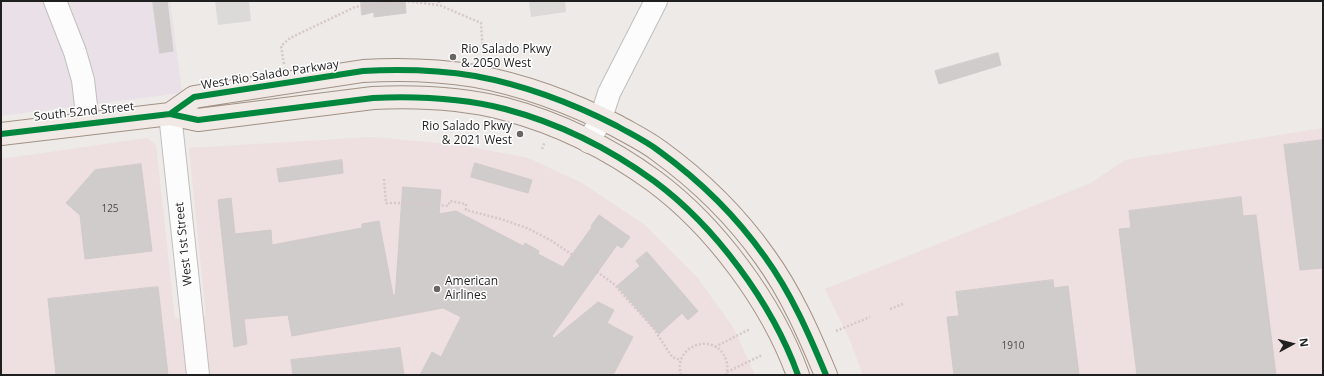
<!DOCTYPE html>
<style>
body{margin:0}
#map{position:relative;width:1324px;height:376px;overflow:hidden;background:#edeae8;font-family:"Open Sans",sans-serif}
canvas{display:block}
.frame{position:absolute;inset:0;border:2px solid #1f1f1f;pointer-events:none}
.north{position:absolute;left:1272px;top:324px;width:40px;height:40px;-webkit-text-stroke:3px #fff;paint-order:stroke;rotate:83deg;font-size:11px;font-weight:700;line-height:16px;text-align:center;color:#1f1f1f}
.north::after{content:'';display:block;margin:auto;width:14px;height:18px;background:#1f1f1f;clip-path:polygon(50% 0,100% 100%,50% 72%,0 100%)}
</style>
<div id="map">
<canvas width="1324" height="376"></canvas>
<div class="frame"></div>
<div class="north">N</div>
</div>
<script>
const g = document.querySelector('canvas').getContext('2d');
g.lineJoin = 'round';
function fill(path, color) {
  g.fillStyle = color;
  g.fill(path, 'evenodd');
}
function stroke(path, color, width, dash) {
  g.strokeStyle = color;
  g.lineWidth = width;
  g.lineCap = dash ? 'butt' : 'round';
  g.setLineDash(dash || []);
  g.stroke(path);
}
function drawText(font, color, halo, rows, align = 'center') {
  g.font = font + ' "Open Sans",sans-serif';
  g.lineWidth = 3;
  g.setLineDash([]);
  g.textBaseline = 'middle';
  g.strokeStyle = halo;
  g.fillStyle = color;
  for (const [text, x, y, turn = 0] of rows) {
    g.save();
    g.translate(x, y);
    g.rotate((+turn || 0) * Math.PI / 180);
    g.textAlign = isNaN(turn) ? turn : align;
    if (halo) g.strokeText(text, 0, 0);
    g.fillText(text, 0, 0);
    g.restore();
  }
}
const commercial = new Path2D(`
 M1323,128v247h-460l-14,-37 -24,-49 266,-106 34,-23z
 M372,137l89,8 67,13 54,25 63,42 51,51 37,51 22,48h-754v-216l146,-21 9,7 19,174 31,-3 -17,-168z`);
const industrial = new Path2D(`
 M1,1h169l12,92 -181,23z`);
const religious = new Path2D(`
 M215,1h34l2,20 -33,4z
 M529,1h36l1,11 -35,5z`);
const building = new Path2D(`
 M153,1h14l6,50 -13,2z
 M361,1h44l1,12 -32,4v-5l-12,3z
 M998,53l3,12 -62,19 -4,-13z
 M1323,140v128l-23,2 -16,-125z
 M342,160l1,13 -64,9 -2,-13z
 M475,163l57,17 -4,13 -57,-16z
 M141,164l11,87 -67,8 -5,-44 -14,-12 29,-33z
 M403,187l38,3 -2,24 17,-3 67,35 2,-3 14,8 -1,3 25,13 29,-40 -1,-1 8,-11 31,22 -8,11 -5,-3 -65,91 2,2 44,-36 16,8 -7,13 26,14 -20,38h-193l12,-23 9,5 20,-40 -18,-9 -151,28 -4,-21 -44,4 3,25 -13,3 -16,-147 13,-2 4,36 36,-4 1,15 90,-17v-4l17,-3 14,74h2z
 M1241,197l2,19 13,-1 20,160h-139l-18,-146 12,-1 -2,-17z
 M647,252l51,59 -10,9 -6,-7 -23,21 -42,-48 23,-20 -4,-5z
 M1053,280l1,8 14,-2 11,89h-125l-7,-58 12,-1 -3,-24z
 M158,287l10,88h-112l-8,-76z
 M400,348l4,27h-111l-2,-15z`);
const path = new Path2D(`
 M439,1v4
 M284,64l-3,-18 9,-8 65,-31 51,-6 33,4 42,18 2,29
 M542,149l3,-7
 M384,179l2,24h31l31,3 2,-5 16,3v6l35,9 26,9 25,13 48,33 14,10 40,45 18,28 9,3
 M890,309l13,-5
 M836,331l34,-14
 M715,347l35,-18
 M727,372l35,-17
 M681,375c-9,-31 36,-44 45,-15 2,5 2,10 0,15`);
const minor = new Path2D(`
 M55,1l20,51 8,28 5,43
 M170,114l28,261
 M589,142l12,-24 8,-25 47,-92`);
const major = new Path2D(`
 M170,114l24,-17 169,-26c37,-2 75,-1 112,5 49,9 97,27 142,50 14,8 29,15 42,25 40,29 77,65 106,106 26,36 44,77 61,118
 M1,134l169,-20 28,6 175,-22c44,-2 89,0 132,11 53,14 105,40 149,72 61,45 118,122 144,194`);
const cycleway = new Path2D(`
 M170,114l24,-17 169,-26c37,-2 75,-1 112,5 49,9 97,27 142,50 14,8 29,15 42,25 40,29 77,65 106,106 26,36 44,77 61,118
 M1,134l169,-20 28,6 175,-22c44,-2 89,0 132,11 53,14 105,40 149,72 61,45 118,122 144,194`);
const markers = [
 [453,57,4,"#676665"],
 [520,134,4,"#676665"],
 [437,289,4,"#676665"]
];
const numberNames = [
 ["125",110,209],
 ["1910",1013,346]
];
const poiNames = [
 ["Rio Salado Pkwy",461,50],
 ["& 2050 West",461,64],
 ["Rio Salado Pkwy",512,127,"right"],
 ["& 2021 West",512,141,"right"],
 ["American",445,282],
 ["Airlines",445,296]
];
const streetNames = [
 ["West Rio Salado Parkway",270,75,-9],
 ["South 52nd Street",84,112,-6],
 ["West 1st Street",184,244,-96]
];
fill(commercial, '#eedfe1');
fill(industrial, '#eae0e8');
fill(religious, '#dbdad9');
fill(building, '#d0cccb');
stroke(building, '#d0cbc9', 1);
stroke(minor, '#c0bfbe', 24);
stroke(major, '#a29286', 24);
stroke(path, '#d6c8c9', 2.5, [2, 2]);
stroke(minor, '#fcfcfc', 22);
stroke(major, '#f0e9e5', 22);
stroke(cycleway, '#00873e', 6);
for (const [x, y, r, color] of markers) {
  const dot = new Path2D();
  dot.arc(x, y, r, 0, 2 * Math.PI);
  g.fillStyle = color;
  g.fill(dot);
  stroke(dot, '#fff', 1.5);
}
drawText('10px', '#4b4a4a', null, numberNames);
drawText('12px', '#1f1f1f', '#fff', poiNames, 'left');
drawText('12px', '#1f1f1f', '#fff', streetNames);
</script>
